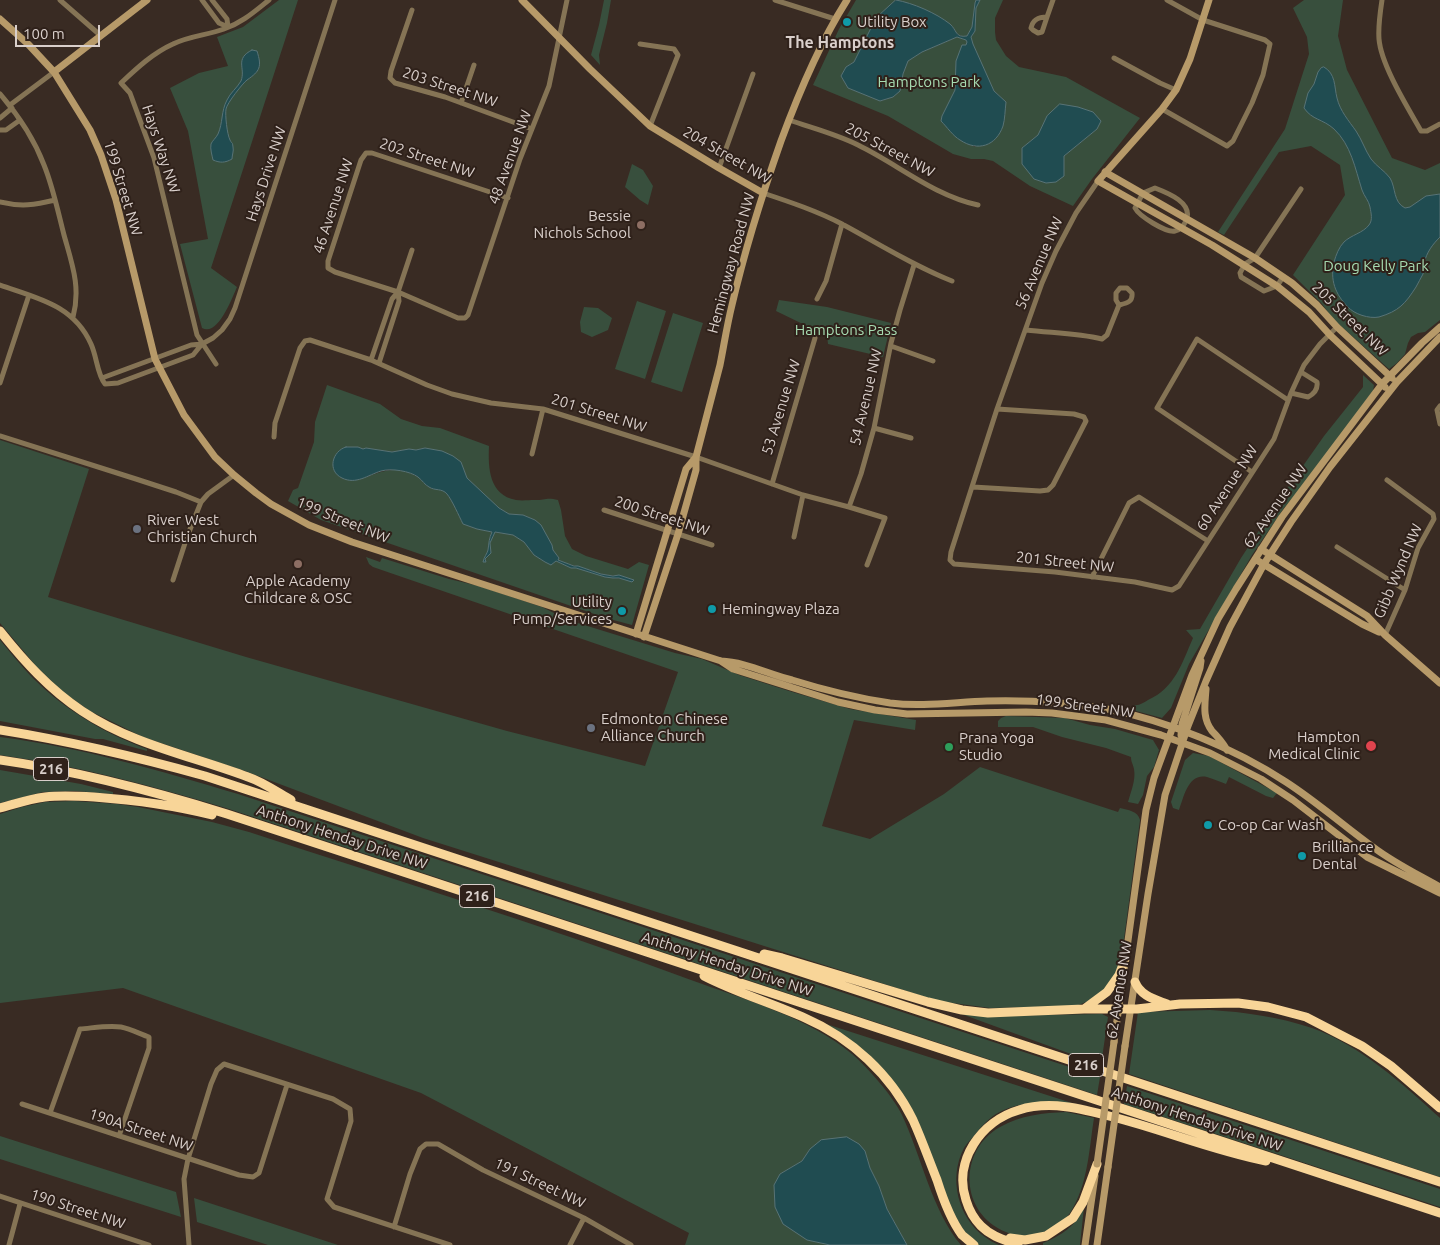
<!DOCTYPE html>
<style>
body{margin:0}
#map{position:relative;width:1440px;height:1245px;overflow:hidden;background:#392b23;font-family:Ubuntu,sans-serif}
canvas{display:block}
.scale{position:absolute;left:15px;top:25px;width:85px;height:22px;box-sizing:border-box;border:2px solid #d9cfcb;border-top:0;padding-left:6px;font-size:15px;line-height:18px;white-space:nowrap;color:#d9cfcb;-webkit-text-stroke:4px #2f211a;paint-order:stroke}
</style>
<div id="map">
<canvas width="1440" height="1245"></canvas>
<div class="scale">100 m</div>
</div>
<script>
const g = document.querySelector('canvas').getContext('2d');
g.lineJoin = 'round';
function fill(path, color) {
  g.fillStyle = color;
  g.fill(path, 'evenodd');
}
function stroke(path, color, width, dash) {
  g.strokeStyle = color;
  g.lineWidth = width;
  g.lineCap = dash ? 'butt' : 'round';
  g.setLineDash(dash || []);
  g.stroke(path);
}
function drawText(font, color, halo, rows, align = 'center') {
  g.font = font + ' Ubuntu,sans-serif';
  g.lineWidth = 4;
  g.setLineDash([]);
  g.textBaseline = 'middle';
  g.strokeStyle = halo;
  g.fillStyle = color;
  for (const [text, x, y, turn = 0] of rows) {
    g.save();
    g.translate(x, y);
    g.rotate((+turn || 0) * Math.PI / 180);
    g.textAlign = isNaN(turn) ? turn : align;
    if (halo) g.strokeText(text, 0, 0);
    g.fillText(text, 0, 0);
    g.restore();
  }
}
const green = new Path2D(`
 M279,0h19l-87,268 26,19c-5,11 -19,50 -35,41l-22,-84 28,-5 -20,-108 -18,-43 29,-15 29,-7 -11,-29 26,-10z
 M604,0h7l-4,23 -8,32 1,10 -9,-10 8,-30z
 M856,0h40l-20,18 -22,44 -8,5 -5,9 7,12 33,13 12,-4 7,-6 3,-17 5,-13 14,-9 35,-15 9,3 1,2 -11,38 -1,10 -4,9 9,41 15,7 31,-45 -12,-11 -22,-47 -1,-7 4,-6 1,-23 4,-8h23l-8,18v14l1,8 10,16 13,11 47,10 74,41 -48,61 -19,27 -43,-20 -37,-25 -9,-2h-13l-18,-5 -65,-38 -75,-31 26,-56zM1097,129l-33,27 -42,-8 16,-13z
 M897,0h79l-1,3 -3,24 -5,9c-13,1 -10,-7 -18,-12 -15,-9 -36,-17 -52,-24z
 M1304,0h39l-5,36 9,34 45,88 33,12 15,-7v157l-15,12 -7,1 -7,4 -3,6 -3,11 -8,9 -8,6 -56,-50 -11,-15 -29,-29 52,-80 -5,-30 -29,-19 -32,6 -55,83 -6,-3 67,-103 24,-75 -2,-17 -14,-29z
 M632,164l11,6 10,16 -5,19 -8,-5 -15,-13z
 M779,300l48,7 64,16 -8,34 -55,-13 -1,-9 -8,-8h-10l-33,-16z
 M637,301l29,10 -21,68 -30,-10z
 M584,307l14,1 14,10 -4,12 -16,7 -11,-5 -1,-10z
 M673,313l30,10 -21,69 -31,-10z
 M1363,375l11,10 -1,6 -67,91 -22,26 -32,47 -63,109 -18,44 -9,10 -26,-7 -2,-6c5,1 9,-2 14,-5 27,-12 34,-37 45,-62l-7,-8 14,-1 41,-71 38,-58 45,-64 39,-49z
 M327,385l53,19 21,15 21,7 18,2 49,18c-1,22 0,49 27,54 6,1 13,0 19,0 10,0 12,-3 23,0l3,10 4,26 7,13 14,7 42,13 11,-7 10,3 -17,60 -26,-7 -285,-98 -33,-19 5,-11 5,-2 16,-46 1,-20zM346,447h12l5,2 3,-1 26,4 17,-3 7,1 9,-2 36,14 6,16 20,20 12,10 10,6 14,1 12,5 17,25 1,5 6,8 -2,2c11,4 20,6 30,9 5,1 10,4 15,5 8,2 16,1 23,4v2c-7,-3 -13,-1 -20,-3 -10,-3 -19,-6 -29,-9h-5l-15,-7 -5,4 -6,-3 -11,-7 -10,-13 -11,-7 -19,-3 -4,11 1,10 -8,9c1,-5 4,-7 5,-12 2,-7 0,-12 4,-18l-15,-3 -14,-5c-4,-8 -11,-25 -17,-31 -5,-5 -9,-3 -15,-5 -6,-2 -9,-9 -15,-12 -18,-10 -32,-6 -49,1z
 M0,440l89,29 -41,128 198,60 261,74 138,35 33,-94 -305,-105 -4,-3 -3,-7 14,5 2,-4 67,21 30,7 63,21 26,13 107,33 27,6 37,16 50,16 61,18 66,11 -1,10 -61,-10 -32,106 48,13 74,-45 36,-27 138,45 2,-4c8,2 18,3 20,12l-19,141 -5,13 -9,14 -16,12 -15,6 -86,2 -52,-7 -515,-163 -178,-67 -102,-34 -53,-26 -27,-19 -27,-26 -36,-43z
 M0,640c9,11 18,22 28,33 32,34 75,60 119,76v2l-44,-12h-8l-95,-18z
 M1006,716l59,2 25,7 25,4 38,11 6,10 -5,17 -7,9 -4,19 -5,9 -10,-2c3,-11 8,-22 6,-33 -1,-5 -3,-7 -3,-12l-25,-9 -44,-11 -29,-10h-35v-6l3,-3z
 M0,737c81,10 160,34 238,57l862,283 -3,18 -868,-286c-75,-23 -151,-43 -229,-54z
 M1193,753l16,3 68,37 -4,5 -7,-2 -37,-19 -3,7c-6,-2 -12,-5 -19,-7 -19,-4 -23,20 -28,33l-6,-2 -2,-6 14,-42z
 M0,770l81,14 32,8v2l-38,-3 -32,1 -43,11z
 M74,801l43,3 21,3 74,15 37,10c147,48 296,94 442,148 52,19 119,38 161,74 16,14 41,42 50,61 19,40 30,96 59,130h-54l-20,-36 -8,-23 -9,-18 -5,-17 -55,-2 -8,12 -22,13 27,66 23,5h-145l4,-12 -268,-140 -298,-105 -123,15v-189l22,-7 23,-5z
 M945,1008l44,8 113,-2 6,3 -7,48z
 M1210,1010c35,2 69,7 102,18 49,18 90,55 128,90v59l-311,-103 9,-62z
 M820,1022l255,82c-27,-2 -54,-4 -79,10 -8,5 -16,14 -22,22 -3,3 -7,7 -10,12 -16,30 -6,70 21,89 4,3 9,6 14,8h-21l-13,-12 -12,-21 -65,-134z
 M1127,1086l313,103v18l-316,-103z
 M1066,1112l28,6c-5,32 -6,67 -24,95 -7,10 -19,17 -31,21 -11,4 -23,3 -33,-2 -46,-18 -49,-81 -6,-105 21,-12 43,-14 66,-15z
 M0,1136l176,56 5,25 -181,-58z
 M194,1198l144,47h-70l-71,-23z
 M1084,1207l-4,38h-37v-2c18,-7 33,-17 41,-36z`);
const water = new Path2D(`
 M896,0c17,3 40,13 54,24 7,6 5,14 17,12l5,-9 3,-24 1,-3h4l-4,8 -1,23 -4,6 2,7 21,47 12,11c-1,8 -1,17 -3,24 -7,20 -25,26 -43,14 -7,-4 -13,-13 -19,-19l1,-5 13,-26 1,-29 6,-16h4l1,-3 -1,-2 -9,-3 -35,15 -14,9 -5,13 -3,17 -7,6 -13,4 -32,-13 -7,-12 5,-9 8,-5 22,-44z
 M252,50l5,1c5,16 3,20 -10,29 -4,3 -20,23 -21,29 -1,6 1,25 4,31 3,6 2,0 3,7 1,4 -1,8 -1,12 -7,4 -12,4 -19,1 -1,-5 -3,-11 -2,-16 1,-3 5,-6 7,-10 5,-11 3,-23 9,-34 3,-7 10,-12 14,-19 5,-13 -7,-22 11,-31z
 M1324,67c12,7 10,19 13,31 3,13 12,23 19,33 6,9 9,19 15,28 5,7 14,12 19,19 6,10 3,24 15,30l5,-1 16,-11 14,-2v43c-8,8 -13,15 -16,26 0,3 0,7 -1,11 -2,4 -5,9 -7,13 -11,17 -17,24 -37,30 -10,2 -25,-3 -31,-10 -13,-13 -18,-27 -14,-45 2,-7 5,-15 10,-20 7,-7 19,-9 25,-17 4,-5 2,-12 1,-18 -1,-6 -6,-11 -8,-17 -7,-22 -11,-45 -28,-61 -11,-10 -22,-9 -30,-21l4,-15 6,-9 4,-12 3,-4z
 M1060,104l18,3 15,5 8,9 -4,8 -33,27v20l-8,6 -10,1 -12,-4 -12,-15v-16l16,-13 9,-19z
 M346,447h12l5,2 3,-1 26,4 17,-3 7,1 9,-2 17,3 11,5 8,6 6,16 32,30 10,6 14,1 12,5 6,5 11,20 1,5 6,8 -1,2 16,6h4l23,8 12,2 6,-1 15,5 -2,2 -13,-4h-6l-8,-1 -29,-9h-5l-15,-7 -5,4 -6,-3 -11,-7 -10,-13 -11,-7 -18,-3 -5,11 1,10 -6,6 1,3h-3c1,-5 4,-8 5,-12 1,-7 1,-12 4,-18l-15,-3 -14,-5c-4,-8 -11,-24 -16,-30 -5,-6 -12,-3 -18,-7 -4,-2 -7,-7 -11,-10 -8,-6 -27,-9 -37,-6 -13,4 -25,14 -39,7 -15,-7 -10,-27 4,-31z
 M847,1137l12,7 6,7 5,17 9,18 8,23 20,36h-77l-23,-5 -24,-16 -8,-17 -1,-22 6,-11 22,-13 8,-12 11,-9z`);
const street = new Path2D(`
 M60,0l40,35
 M202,0l17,23 9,4
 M212,0l15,19 1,8
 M775,0l60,19
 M1382,0c-2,13 -4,26 -3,39 2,26 29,69 42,92h6l13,-7
 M412,10l-21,61 -1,7 5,5 50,14 87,32
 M1047,17l-5,15 -4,1 -5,-3 -2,-2c2,-9 8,-11 16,-11l6,-17
 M640,44l34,5 4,6 -28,71
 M1114,58l46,25 16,7
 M0,94c18,21 34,45 44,71 9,22 14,47 20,70 8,29 17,52 9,82
 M461,103l13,-38
 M10,105l44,-33
 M1162,109l65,37 6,-5 19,-38 11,-28 7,-31 -5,-4 -62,-20 -36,-20
 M0,118l12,-10
 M789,120c23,8 47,14 69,25 41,20 75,50 120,60
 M0,130h6l14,-10
 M719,168l34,-94
 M1098,181l-22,32 -20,38 -14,32 -45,126 -46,143 -1,8 4,4 101,8 80,10 37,8 7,-4 95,-147 17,-46 13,-28 16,-21 17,-17
 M1155,188c13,5 39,15 31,33 -3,5 -5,9 -11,10 -9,2 -36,-15 -40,-23l8,-15z
 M763,193c27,9 54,18 79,31 37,20 72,42 110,57
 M508,198l-136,-45h-6l-5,7 -33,101v7l7,4 63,20 60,26h7l3,-3 52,-156 29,-73 18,-86
 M0,202c21,5 35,3 55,-2
 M1283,277l-6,9 -13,5 -23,-14 -1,-4 5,-9 10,-6 46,-69
 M0,285c37,13 74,20 91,59 6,13 6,30 14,40l13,-1 75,-28 9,-11 11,-6 9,-8 8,-11 5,-11 100,-308
 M817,299l9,-18 16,-57
 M1026,330c25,3 51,3 76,9l5,-4 12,-30 -3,-5v-7l4,-5h7l5,5c1,9 -5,10 -13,12
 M891,346l42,15
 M371,360l21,-61 6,-7 14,-42
 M379,363l20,-62 -1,-9
 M216,364l-19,-29 -43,-177 -24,-65 -9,-10c16,-15 32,-30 52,-39 16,-8 35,-9 51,-15 18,-6 31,-18 45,-29
 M102,378l89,-33 11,-1
 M0,383l29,-88
 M1291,393l17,4c6,-3 10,-8 9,-15l-16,-10
 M1440,406l-3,4 3,14
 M874,428l37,10
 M0,436l136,43 40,13 25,10
 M274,437l1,-14 25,-75 5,-7 5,-1 61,20 56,25 25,9 39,9 52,6 153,48 107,38 46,12 36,11 -18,47
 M532,454l11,-45
 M1252,472l-95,-64 40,-69 91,61
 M772,484l43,-146
 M973,487l67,4 8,-1 5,-5 33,-64 -2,-4 -10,-3 -77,-5
 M849,507l12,-33 13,-46 17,-85 9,-33 14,-45
 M604,510l108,35
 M794,537l9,-42
 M1337,547l68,43
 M1092,577l37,-74 10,-6 69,44
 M173,580l14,-43 14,-35 7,-8 26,-19
 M1385,635l20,-45 13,-42 16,-29 -1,-5 -46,-34
 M22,1104l217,71 14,2 6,-4 28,-88
 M50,1113l30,-84c13,-1 28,-4 41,-2 10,2 19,7 28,10v11l-30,88
 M0,1196l149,49
 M394,1227l16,-53 10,-25 6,-5h12l45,26 101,48 47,27
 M9,1245l11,-41
 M189,1245l-5,-66 4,-20 23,-75 6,-14 7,-6 109,35 17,10 1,12 -24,78 7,8 116,38
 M570,1245l14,-27`);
const secondary = new Path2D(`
 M522,0l68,69 60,57 69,42 44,25
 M1209,0l-19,59 -14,31 -14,19 -64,72 114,64 65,41 32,26 21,23 55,52
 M0,19l28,25 26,28 36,58 11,25 15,45 39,159 29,56 31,42 19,18 22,18 15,11 38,21 43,17 369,119c24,1 47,13 71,19 32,10 65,18 98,23 32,4 65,-1 97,-2 40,-1 80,1 120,8 61,12 127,39 179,73 31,20 58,44 87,65 21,16 44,27 67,40
 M54,72l93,-72
 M1105,172l150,86 37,25 25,22 20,22 55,51
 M1261,549l106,67 18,19 55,48
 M1255,559l107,65 17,8
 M636,634l50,-165 10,-12
 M644,637l34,-103 18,-64v-13c8,-31 16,-61 24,-92 4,-20 7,-40 12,-60 13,-56 30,-110 49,-164 18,-49 38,-97 66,-141
 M721,661l12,8 105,33 37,8 32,4 119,-2 26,1 54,7 55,15 49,18 51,26 32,21 74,57 73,36
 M1206,689c-1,15 -4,29 6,42 6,6 11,12 15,19
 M1181,735l1,-11 18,-56 1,-7
 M1114,1042l32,-232 8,-32 38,-103 26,-56 18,-30 46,-72 100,-133 40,-41 18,-16
 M1125,1046l23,-152 17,-99 23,-69 18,-45 24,-54 34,-63 27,-42 39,-55 67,-85 43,-45
 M1085,1245l10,-69
 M1097,1245l11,-78`);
const highway = new Path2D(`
 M0,631c24,30 49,58 82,80 49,33 110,45 166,66 15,5 29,15 43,23
 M0,730c69,11 137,27 205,46l1235,406
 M0,760c77,11 153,31 227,54l1213,399
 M0,808c15,-4 29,-9 45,-11 16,-2 33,-1 49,0 40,3 79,8 118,18
 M764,954l18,4 146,44 34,8 26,3 96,-4h53l43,-5 58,-1 30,4 38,10 56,29 29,20 49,42
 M704,976c33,17 68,27 101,42 46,20 86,57 108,102 9,20 16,40 24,60 6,19 13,39 25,55 4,3 8,7 12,10
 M1135,982c6,14 19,17 32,22
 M1084,1009l23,-17 12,-17 6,-16
 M1010,1238l15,2 21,-4 27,-18 10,-16 14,-38
 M1018,1245c-13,-5 -26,-8 -37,-19 -7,-7 -12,-16 -15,-26 -13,-39 15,-79 53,-90 31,-10 64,-1 94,7 51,13 101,34 153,44`);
const secondaryBridge = new Path2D(`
 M1097,1164l17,-122
 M1108,1167l17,-121`);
const markers = [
 [847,22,5,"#0f9aa8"],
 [641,225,5,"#8d6e63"],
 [137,529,5,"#6b7280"],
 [298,564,5,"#8d6e63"],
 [712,609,5,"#0f9aa8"],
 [622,611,5,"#0f9aa8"],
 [591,728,5,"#6b7280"],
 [1371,746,6,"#e0444e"],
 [949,747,5,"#2e9e5b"],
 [1208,825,5,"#0f9aa8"],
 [1302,856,5,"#0f9aa8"]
];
const shields = [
 [51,769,35],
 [477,896,35],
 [1086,1065,35]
];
const shieldNames = [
 ["216",51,769],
 ["216",477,896],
 ["216",1086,1065]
];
const poiNames = [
 ["Utility Box",857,22],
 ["Bessie",631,216,"right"],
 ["Nichols School",631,233,"right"],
 ["River West",147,520],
 ["Christian Church",147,537],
 ["Apple Academy",298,581,"center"],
 ["Childcare & OSC",298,598,"center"],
 ["Utility",612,602,"right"],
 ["Pump/Services",612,619,"right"],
 ["Hemingway Plaza",722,609],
 ["Edmonton Chinese",601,719],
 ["Alliance Church",601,736],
 ["Hampton",1360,737,"right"],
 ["Medical Clinic",1360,754,"right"],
 ["Prana Yoga",959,738],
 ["Studio",959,755],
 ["Co-op Car Wash",1218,825],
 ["Brilliance",1312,847],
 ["Dental",1312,864]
];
const parkNames = [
 ["Hamptons Park",929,82],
 ["Doug Kelly Park",1376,266],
 ["Hamptons Pass",846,330]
];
const streetNames = [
 ["203 Street NW",450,87,18],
 ["Hays Way NW",161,149,72],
 ["205 Street NW",890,150,28],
 ["204 Street NW",727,155,30],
 ["48 Avenue NW",510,157,-70],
 ["202 Street NW",427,158,18],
 ["Hays Drive NW",266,174,-72],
 ["199 Street NW",123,188,73],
 ["46 Avenue NW",333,206,-72],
 ["Hemingway Road NW",731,263,-75],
 ["56 Avenue NW",1039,263,-67],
 ["205 Street NW",1350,319,44],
 ["54 Avenue NW",866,397,-77],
 ["53 Avenue NW",781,407,-73],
 ["201 Street NW",599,413,17],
 ["60 Avenue NW",1227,488,-57],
 ["62 Avenue NW",1275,506,-55],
 ["200 Street NW",662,516,18],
 ["199 Street NW",343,520,22],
 ["201 Street NW",1065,562,6],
 ["Gibb Wynd NW",1398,571,-67],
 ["199 Street NW",1085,706,8],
 ["Anthony Henday Drive NW",342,837,18],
 ["Anthony Henday Drive NW",727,964,18],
 ["62 Avenue NW",1119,990,-81],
 ["Anthony Henday Drive NW",1197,1119,18],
 ["190A Street NW",141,1130,18],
 ["191 Street NW",540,1183,25],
 ["190 Street NW",78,1209,18]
];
const neighbourhoodNames = [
 ["The Hamptons",840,43]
];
fill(green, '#384f3d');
fill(water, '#204c51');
stroke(water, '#587376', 1);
stroke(street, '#857455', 5);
stroke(secondary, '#b79a69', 7);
stroke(highway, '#f8d598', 9);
stroke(secondaryBridge, '#b79a69', 7);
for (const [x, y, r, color] of markers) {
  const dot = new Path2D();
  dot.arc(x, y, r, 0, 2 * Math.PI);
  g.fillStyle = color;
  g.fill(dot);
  stroke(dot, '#2f211a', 2);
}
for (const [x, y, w] of shields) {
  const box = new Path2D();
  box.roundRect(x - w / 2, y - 11.5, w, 23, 4);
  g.fillStyle = '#2f211a';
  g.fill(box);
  stroke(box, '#d9cfcb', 1);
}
drawText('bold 14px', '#d9cfcb', null, shieldNames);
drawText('15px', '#d9cfcb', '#2f211a', poiNames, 'left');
drawText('15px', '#a7dcb2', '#2f211a', parkNames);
drawText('15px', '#d9cfcb', '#2f211a', streetNames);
drawText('bold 16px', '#d9cfcb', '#2f211a', neighbourhoodNames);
</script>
